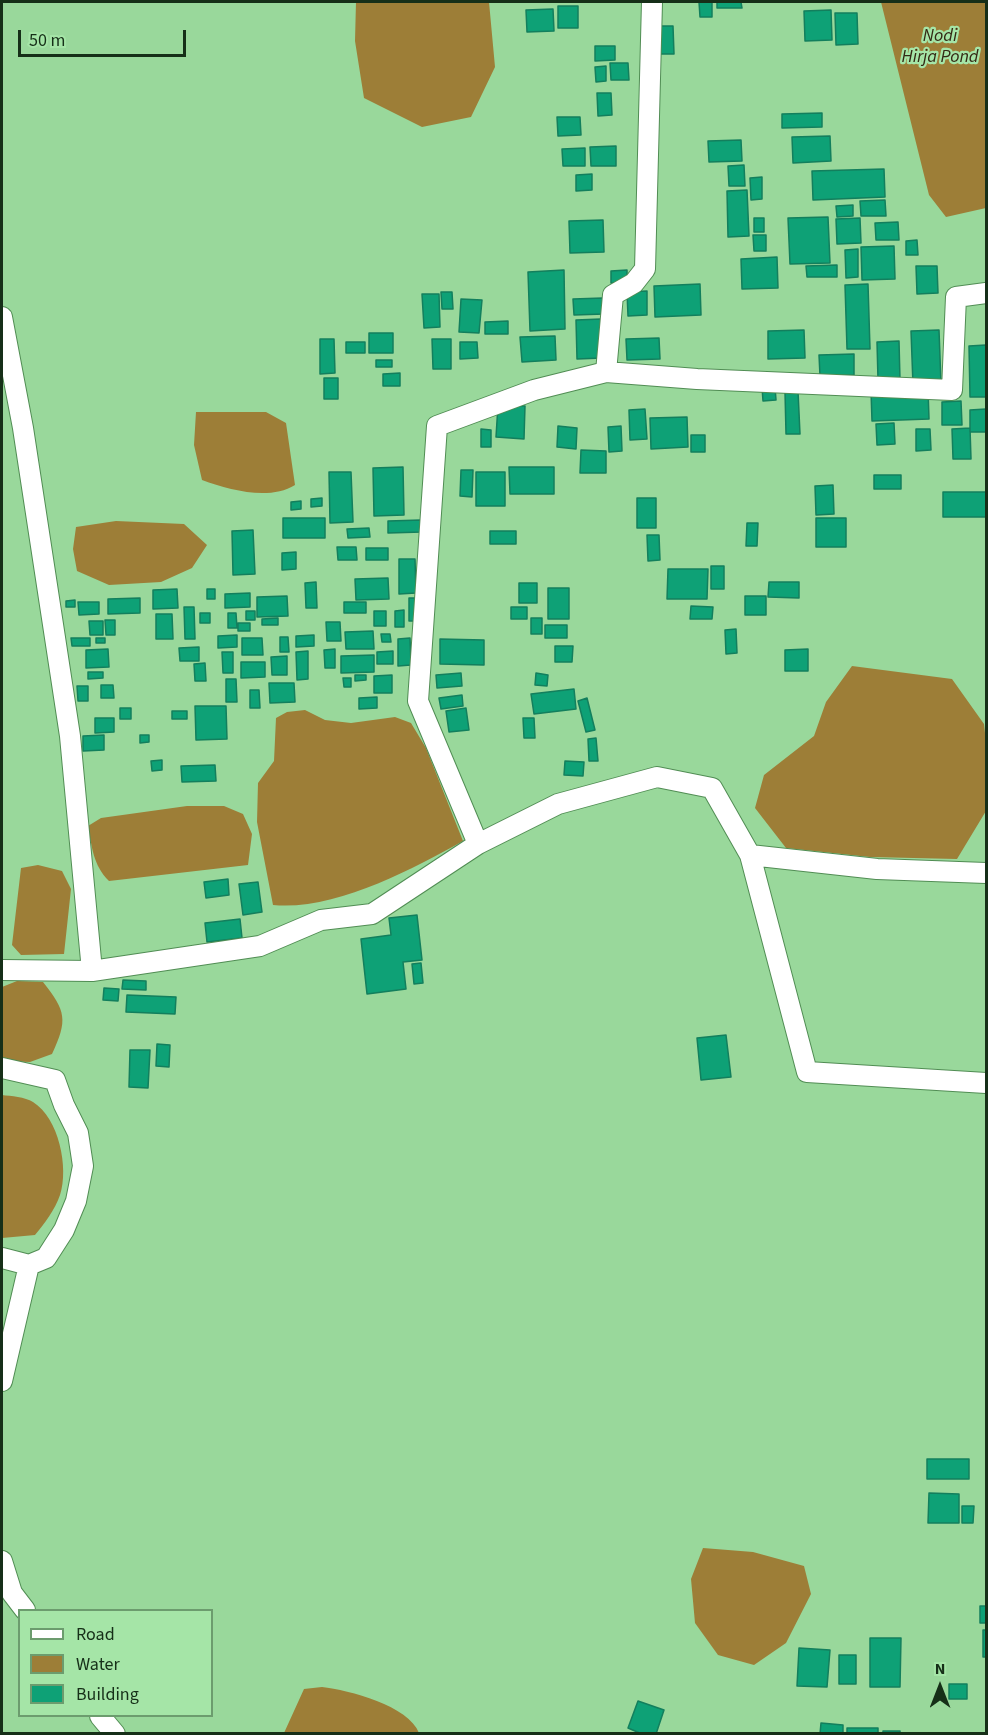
<!DOCTYPE html>
<style>
body{margin:0}
#map{position:relative;width:988px;height:1735px;overflow:hidden;background:#99d89b;font-family:"Source Sans 3",sans-serif}
canvas{display:block}
.frame{position:absolute;inset:0;border:3px solid #162f18;pointer-events:none}
.legend{position:absolute;left:18px;top:1609px;width:195px;height:108px;box-sizing:border-box;background:#a5e5a7;border:2px solid #6c9c6e;margin:0;padding:8px 10px;list-style:none;font-size:18px;color:#162f18}
.legend li{display:flex;align-items:center;gap:12px;height:30px}
.legend b{width:30px;border:2px solid #6c9c6e}
.north{position:absolute;left:910px;top:1657px;width:60px;height:60px;-webkit-text-stroke:4px #a5e5a7;paint-order:stroke;rotate:0deg;font-size:16px;font-weight:700;line-height:24px;text-align:center;color:#162f18}
.north::after{content:'';display:block;margin:auto;width:21px;height:27px;background:#162f18;clip-path:polygon(50% 0,100% 100%,50% 72%,0 100%)}
.scale{position:absolute;left:18px;top:30px;width:168px;height:27px;box-sizing:border-box;border:3px solid #162f18;border-top:0;padding-left:8px;font-size:18px;line-height:21px;white-space:nowrap;color:#162f18;-webkit-text-stroke:4px #a5e5a7;paint-order:stroke}
</style>
<div id="map">
<canvas width="988" height="1735"></canvas>
<div class="frame"></div>
<ul class="legend">
<li><b style="height:8px;background:#fff"></b>Road</li>
<li><b style="height:16px;background:#9d7e37"></b>Water</li>
<li><b style="height:16px;background:#0ea176"></b>Building</li>
</ul>
<div class="north">N</div>
<div class="scale">50 m</div>
</div>
<script>
const g = document.querySelector('canvas').getContext('2d');
g.lineJoin = 'round';
function fill(path, color) {
  g.fillStyle = color;
  g.fill(path, 'evenodd');
}
function stroke(path, color, width, dash) {
  g.strokeStyle = color;
  g.lineWidth = width;
  g.lineCap = dash ? 'butt' : 'round';
  g.setLineDash(dash || []);
  g.stroke(path);
}
function drawText(font, color, halo, rows, align = 'center') {
  g.font = font + ' "Source Sans 3",sans-serif';
  g.lineWidth = 4.5;
  g.setLineDash([]);
  g.textBaseline = 'middle';
  g.strokeStyle = halo;
  g.fillStyle = color;
  for (const [text, x, y, turn = 0] of rows) {
    g.save();
    g.translate(x, y);
    g.rotate((+turn || 0) * Math.PI / 180);
    g.textAlign = isNaN(turn) ? turn : align;
    if (halo) g.strokeText(text, 0, 0);
    g.fillText(text, 0, 0);
    g.restore();
  }
}
const water = new Path2D(`
 M356,2h133l6,65 -24,50 -49,10 -58,-29 -9,-57z
 M881,2h105v206l-40,9 -17,-22z
 M196,412h70l20,11 9,62c-26,16 -65,5 -93,-5l-8,-35z
 M116,521l68,3 23,21 -15,23 -31,14 -52,3 -32,-14 -4,-22 3,-22z
 M852,666l100,13 32,45 2,18v69l-29,48 -87,-2 -84,-9 -31,-40 9,-33 50,-39 12,-34z
 M305,710l20,10 26,3 44,-6 16,6 15,25 37,93c-52,29 -129,70 -190,64l-16,-83 1,-39 16,-22 2,-43 11,-6z
 M187,806h37l19,8 9,20 -4,31 -139,16c-16,-16 -17,-34 -21,-55l13,-8z
 M38,865l24,6 9,18 -7,65 -43,1 -9,-10 9,-77z
 M17,981l26,1c23,29 25,38 9,72l-22,8 -28,-1v-74z
 M2,1095c9,1 23,2 31,7 26,16 36,66 27,93 -5,15 -16,29 -25,40l-33,3z
 M703,1548l50,4 51,14 7,28 -25,49 -32,22 -36,-10 -23,-32 -4,-44z
 M322,1687c27,3 87,19 97,46h-135l20,-44z`);
const building = new Path2D(`
 M699,2h13v15h-12z
 M717,2h24l1,6h-25z
 M558,6h20v22h-20z
 M553,9l1,22 -27,1 -1,-22z
 M831,10l1,30 -27,1 -1,-30z
 M835,13h22l1,31 -22,1z
 M659,26h14l1,28h-14z
 M595,46h20v14l-20,1z
 M610,63h18l1,17h-18z
 M606,66v15l-10,1 -1,-15z
 M597,93h14l1,22 -14,1z
 M822,113v14l-40,1v-14z
 M557,117h23l1,18 -23,1z
 M830,136l1,25 -38,2 -1,-26z
 M741,140l1,21 -33,1 -1,-21z
 M616,146v20h-25l-1,-19z
 M585,148v18h-22l-1,-17z
 M744,165l1,21h-16l-1,-20z
 M884,169l1,28 -72,3 -1,-29z
 M592,174v16l-16,1v-16z
 M762,177v22l-11,1 -1,-22z
 M747,190l2,46 -21,1 -1,-46z
 M885,200l1,16h-25l-1,-15z
 M853,205v11l-16,1 -1,-11z
 M828,217l2,46 -40,1 -2,-46z
 M754,218h10v14h-10z
 M860,218l1,25 -24,1 -1,-25z
 M603,220l1,32 -34,1 -1,-32z
 M898,222l1,18h-23l-1,-17z
 M753,235h13v16h-12z
 M917,240l1,15h-12v-14z
 M894,246l1,33 -33,1 -1,-33z
 M858,249v28l-12,1 -1,-28z
 M777,257l1,31 -36,1 -1,-30z
 M837,265v12h-30l-1,-11z
 M916,266h21l1,27 -21,1z
 M564,270l1,59 -35,2 -2,-59z
 M627,270v13h-16v-12z
 M700,284l1,31 -46,2 -1,-31z
 M868,284l2,65h-23l-2,-64z
 M647,291v24l-19,1 -1,-24z
 M441,292h11l1,17h-11z
 M422,294h17l1,33 -16,1z
 M603,298l1,16 -30,1 -1,-16z
 M461,299l21,1 -3,33 -20,-1z
 M601,319l1,39 -25,1 -1,-39z
 M508,321v13h-23v-12z
 M804,330l1,28 -37,1v-28z
 M939,330l2,54 -28,1 -2,-54z
 M369,333h24v20h-24z
 M555,336l1,24 -34,2 -2,-25z
 M659,338l1,21 -33,1 -1,-21z
 M320,339h14l1,34 -15,1z
 M432,339h19v30h-18z
 M899,341l1,39h-22l-1,-38z
 M346,342h19v11h-19z
 M460,342h17l1,16 -18,1z
 M986,345v52h-16l-1,-51z
 M854,354v21l-34,1 -1,-21z
 M376,360h16v7h-16z
 M400,373v13h-17v-12z
 M324,378h14v21h-14z
 M762,387h13l1,13 -13,1z
 M928,389l1,30 -57,2 -1,-30z
 M798,391l2,43h-14l-1,-42z
 M961,401l1,24h-20v-23z
 M498,405l27,1 -1,33 -28,-2z
 M645,409l2,30 -17,1 -1,-30z
 M986,409v23h-16v-22z
 M687,417l1,30 -37,2 -1,-31z
 M894,423l1,21 -18,1 -1,-21z
 M558,426l19,2 -1,21 -19,-2z
 M621,426l1,25 -13,1 -1,-25z
 M970,428l1,31h-18l-1,-30z
 M481,429l10,1v17h-10z
 M916,429h14l1,21 -15,1z
 M691,435h14v17h-14z
 M581,450l25,1v22h-26z
 M403,467l1,48 -30,1 -1,-48z
 M509,467h45v27h-44z
 M461,470h12l-1,27 -12,-1z
 M329,472h22l2,50 -23,1z
 M476,472h29v34h-29z
 M874,475h27v14h-27z
 M833,485l1,29 -18,1 -1,-29z
 M943,492h43v25h-43z
 M322,498v8l-11,1v-8z
 M637,498h19v30h-19z
 M301,501v8l-10,1v-8z
 M283,518h42v20h-42z
 M816,518h30v29h-30z
 M421,520l1,12 -34,1v-12z
 M747,523h11l-1,23h-11z
 M369,528l1,9 -22,1 -1,-9z
 M253,530l2,44 -22,1 -1,-44z
 M490,531h26v13h-26z
 M647,535h12l1,25 -12,1z
 M337,547h19l1,13h-19z
 M366,548h22v12h-22z
 M296,552v17l-14,1v-17z
 M399,559h16l1,34 -17,1z
 M711,566h13v23h-13z
 M668,569h40l-1,30h-40z
 M388,578l1,21 -33,1 -1,-21z
 M316,582l1,26h-11l-1,-25z
 M769,582h30v16l-31,-1z
 M519,583h18v20h-18z
 M548,588h21v31h-21z
 M177,589l1,19 -25,1v-19z
 M207,589h8v10h-8z
 M250,593v14l-25,1v-14z
 M287,596l1,20 -31,1v-20z
 M745,596h21v19h-21z
 M140,598v15l-32,1v-15z
 M409,598h11l1,23h-12z
 M75,600v7h-9v-6z
 M78,602h21v12l-20,1z
 M344,602h22v11h-22z
 M691,606l22,1 -1,12h-22z
 M184,607h10l1,32h-10z
 M511,607h16v12h-16z
 M404,610v17h-9v-16z
 M246,611h9v9h-9z
 M374,611h12v15h-12z
 M200,613h10v10h-10z
 M228,613h8l1,15h-9z
 M156,614h16l1,25h-17z
 M278,618v7h-16v-6z
 M531,618h11v16h-11z
 M105,620h10v15h-9z
 M89,621h14v14h-13z
 M326,622h14l1,19h-14z
 M238,623h12v8h-12z
 M545,625h22v13h-22z
 M736,629l1,24 -11,1 -1,-24z
 M373,631l1,18h-28l-1,-17z
 M381,634h9l1,8h-9z
 M237,635v12l-19,1v-12z
 M314,635v11l-18,1v-11z
 M280,637h8l1,15h-9z
 M71,638h19v8h-18z
 M96,638h9v5h-9z
 M242,638h20l1,17h-21z
 M410,638l1,27 -13,1v-27z
 M440,639l44,1v25l-44,-1z
 M555,646h18l-1,16h-17z
 M199,647v14h-19l-1,-13z
 M108,649l1,18 -23,1v-18z
 M335,649v19h-10l-1,-18z
 M808,649v22h-23v-21z
 M308,651v28l-11,1 -1,-28z
 M393,651v13h-16v-12z
 M222,652h11v21h-10z
 M374,655v17l-33,1v-17z
 M287,656v19h-15l-1,-18z
 M241,662h24v15l-24,1z
 M205,663l1,18h-11l-1,-17z
 M88,672h15v6l-15,1z
 M461,673l1,13 -25,2 -1,-13z
 M536,673l12,2 -1,11 -12,-1z
 M355,675h11v5l-11,1z
 M392,675v18h-18v-17z
 M343,678h8v9h-7z
 M226,679h10l1,23h-11z
 M269,683h25l1,19 -25,1z
 M101,685h12l1,13h-13z
 M77,686h11v15h-10z
 M574,689l2,20 -42,5 -3,-20z
 M250,690h9l1,18h-10z
 M462,695l1,11 -22,3 -2,-11z
 M377,697v11l-18,1v-11z
 M587,698l8,32 -9,2 -8,-31z
 M195,706h31l1,33 -31,1z
 M120,708h11v11h-11z
 M466,708l3,22 -20,2 -3,-21z
 M172,711h15v8h-15z
 M95,718h19v14l-19,1z
 M523,718h11l1,20h-11z
 M104,735v15l-21,1v-15z
 M140,735h9v7l-9,1z
 M596,738l2,23h-9l-1,-22z
 M162,760v10l-10,1 -1,-10z
 M565,761l19,1 -1,14 -19,-1z
 M215,765l1,16 -34,1 -1,-16z
 M228,879l1,16 -23,3 -2,-16z
 M258,882l4,30 -19,3 -4,-31z
 M417,915l5,45 -19,2 3,27 -39,5 -6,-55 30,-4 -2,-17z
 M240,919l2,19 -35,4 -2,-19z
 M421,963l2,20 -9,1 -2,-20z
 M123,980l23,1v9l-24,-1z
 M104,988l15,1 -1,12 -15,-1z
 M127,995l49,2 -1,17 -49,-2z
 M726,1035l5,42 -30,3 -4,-42z
 M157,1044l13,1 -1,22 -13,-1z
 M130,1050h20l-2,38 -19,-1z
 M927,1459h42v20h-42z
 M929,1493l30,1v29h-31z
 M962,1506h12l-1,17h-11z
 M980,1606h6v17h-6z
 M983,1630h3v27h-3z
 M870,1638h31l-1,49h-30z
 M799,1648l31,2 -3,37 -30,-1z
 M839,1655h17v29h-17z
 M949,1684h18v15h-18z
 M638,1701l26,9 -8,24h-14l-14,-6z
 M821,1723l22,2v9h-23z
 M847,1728h31v6h-31z
 M883,1731h17v3h-17z`);
const minor = new Path2D(`
 M2,317l21,111 47,308 22,235
 M606,372l7,-77 21,-12 11,-14 7,-267
 M478,844l-60,-143 19,-275 97,-36 72,-18 91,7 255,11 4,-93 30,-4
 M750,855l127,14 109,4
 M2,970l90,1 168,-25 61,-26 51,-6 106,-70 80,-40 99,-27 55,11 38,67 57,217 179,11
 M2,1068l53,12 9,25 14,28 5,33 -7,35 -12,29 -18,28 -17,7 -27,-7
 M2,1381l27,-116
 M2,1561l10,32 13,17
 M100,1716l15,18`);
const waterNames = [
 ["Nodi",940,37],
 ["Hirja Pond",940,58]
];
fill(water, '#9d7e37');
fill(building, '#0ea176');
stroke(building, '#137f5d', 1.5);
stroke(minor, '#518d54', 22);
stroke(minor, '#fff', 20);
drawText('italic 18px', '#342914', '#a5e5a7', waterNames);
</script>
